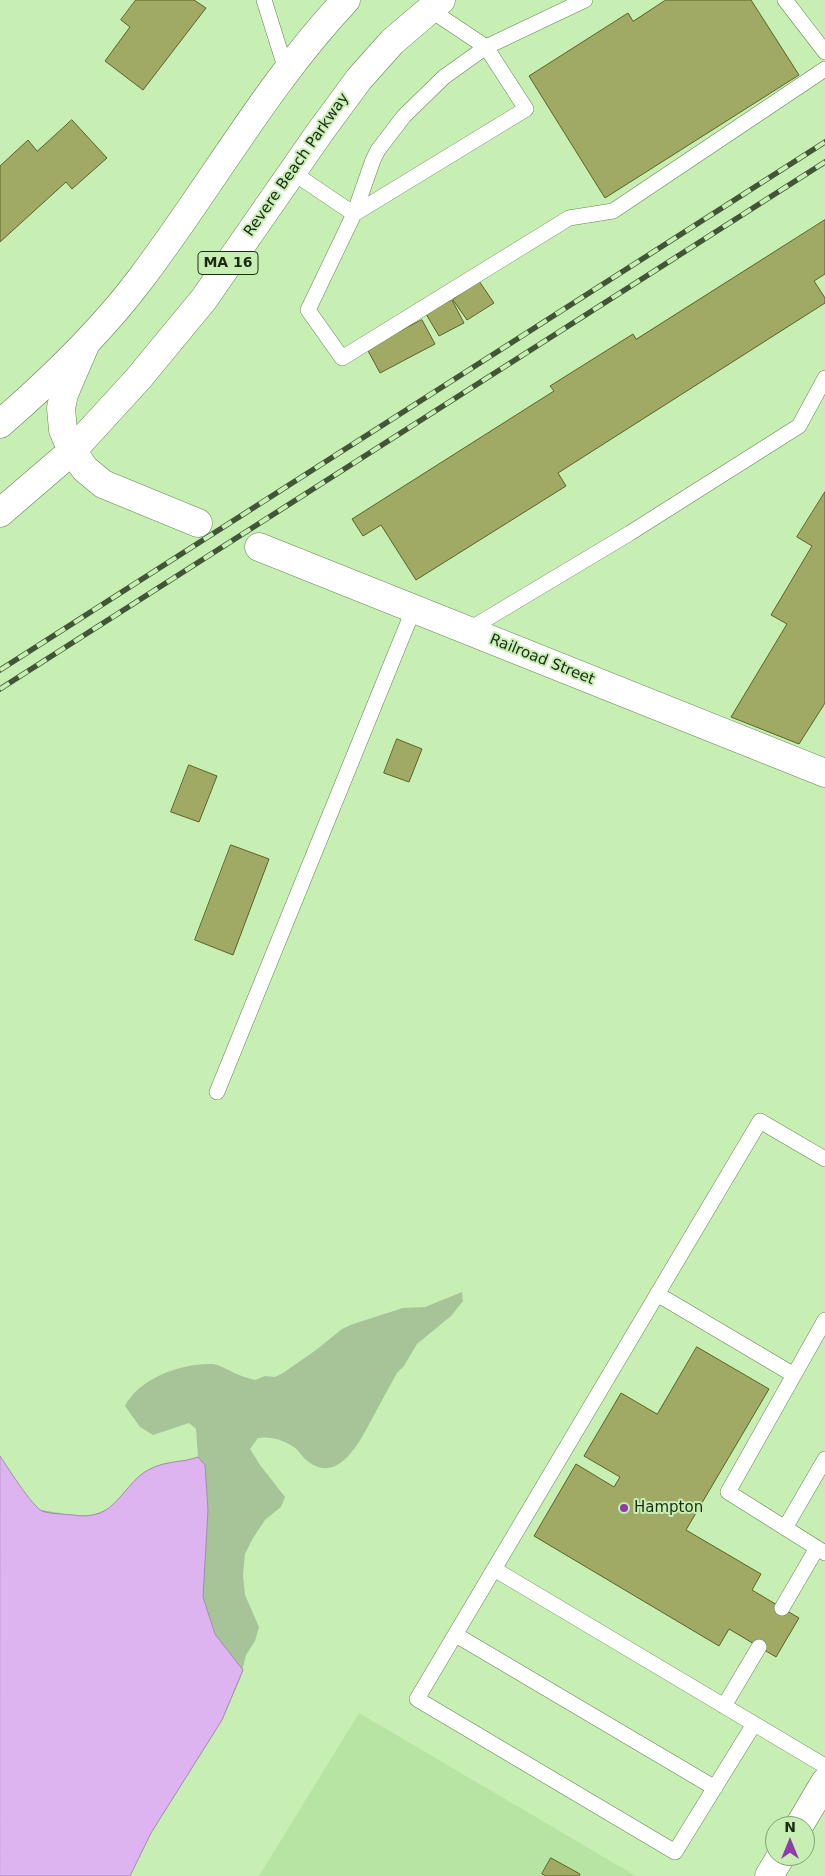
<!DOCTYPE html>
<style>
body{margin:0}
#map{position:relative;width:825px;height:1876px;overflow:hidden;background:#c7efb4;font-family:"DejaVu Sans",sans-serif}
canvas{display:block}
.north{position:absolute;left:765px;top:1816px;width:50px;height:50px;box-sizing:border-box;background:#c7efb4;border:1px solid #83a174;border-radius:50%;rotate:0deg;font-size:14px;font-weight:700;line-height:20px;text-align:center;color:#1d2b15}
.north::after{content:'';display:block;margin:auto;width:18px;height:22px;background:#8d3cab;clip-path:polygon(50% 0,100% 100%,50% 72%,0 100%)}
</style>
<div id="map">
<canvas width="825" height="1876"></canvas>
<div class="north">N</div>
</div>
<script>
const g = document.querySelector('canvas').getContext('2d');
g.lineJoin = 'round';
function fill(path, color) {
  g.fillStyle = color;
  g.fill(path, 'evenodd');
}
function stroke(path, color, width, dash) {
  g.strokeStyle = color;
  g.lineWidth = width;
  g.lineCap = dash ? 'butt' : 'round';
  g.setLineDash(dash || []);
  g.stroke(path);
}
function drawText(font, color, halo, rows, align = 'center') {
  g.font = font + ' "DejaVu Sans",sans-serif';
  g.lineWidth = 4;
  g.setLineDash([]);
  g.textBaseline = 'middle';
  g.strokeStyle = halo;
  g.fillStyle = color;
  for (const [text, x, y, turn = 0] of rows) {
    g.save();
    g.translate(x, y);
    g.rotate((+turn || 0) * Math.PI / 180);
    g.textAlign = isNaN(turn) ? turn : align;
    if (halo) g.strokeText(text, 0, 0);
    g.fillText(text, 0, 0);
    g.restore();
  }
}
const built = new Path2D(`
 M359,1713l277,163h-377z`);
const green = new Path2D(`
 M462,1292l1,9 -12,15 -34,28 -13,22 -7,7c-8,14 -16,29 -24,44 -13,24 -35,71 -68,42 -4,-4 -7,-9 -11,-12 -11,-7 -23,-11 -36,-9l-8,11 10,16 25,32 -4,10 -16,13 -12,18 -8,16 -2,21 2,20 14,32 -4,14 -9,14 -6,24 -18,41 -71,113 -21,43h-111l23,-366c36,6 57,14 84,-18 7,-9 13,-18 24,-23 17,-9 32,-6 48,-12l-2,-28 -7,-6 -36,12 -13,-8 -15,-21c14,-28 57,-43 87,-42 9,1 17,7 25,10 6,3 12,4 18,6l10,-4 10,1 8,-4 33,-23 26,-21 11,-5 50,-16 22,-1z`);
const water = new Path2D(`
 M0,1456c8,12 32,50 42,55 8,3 22,3 31,4 12,2 25,1 36,-7 15,-12 24,-31 41,-39 18,-9 32,-6 48,-12l7,8 3,45 -5,87 12,37 28,36 -21,50 -71,113 -21,43h-130z`);
const building = new Path2D(`
 M136,0h58l12,8 -63,82 -38,-29 25,-34 -9,-7z
 M666,0h85l48,75 -194,123 -76,-122 99,-63 5,8z
 M72,120l35,38 -35,31 -6,-7 -66,60v-76l28,-26 9,11z
 M825,220v54l-11,7 11,17v5l-267,170 8,13 -150,94 -35,-55 -18,11 -11,-17 202,-128 -4,-5 83,-52 3,5z
 M479,281l15,22 -27,17 -14,-20z
 M452,300l12,23 -25,13 -13,-22z
 M422,320l13,24 -55,29 -13,-24z
 M825,492v211l-26,41 -68,-27 56,-93 -16,-9 41,-69 -15,-9z
 M397,739l25,10 -13,33 -25,-9z
 M189,765l28,11 -18,46 -28,-10z
 M231,845l38,14 -36,96 -38,-15z
 M697,1347l72,42 -83,141 75,44 -9,16 47,28 -23,39 -47,-28 -10,17 -185,-110 42,-72 38,23 6,-10 -36,-21 37,-63 36,21z
 M551,1858l29,16 -1,2h-33l-4,-2z`);
const lane = new Path2D(`
 M264,0l22,70
 M585,0l-99,47 -42,30 -40,39 -26,34 -5,10 -19,54 -46,96 34,48 227,-140 44,-7 212,-142
 M785,0l40,52
 M292,172l62,42
 M354,214l172,-105 -40,-62 -57,-38
 M468,630l162,-97 169,-107 26,-48
 M217,1092l197,-484
 M657,1294l137,81
 M825,1320l-97,172 97,61
 M785,1528l40,-69
 M494,1569l331,197
 M782,1608l35,-60
 M456,1635l259,153
 M724,1706l35,-59
 M754,1724l-79,128 -258,-153 343,-578 65,38`);
const street = new Path2D(`
 M86,343l-22,51 -3,14 2,22 9,21 13,18 18,15 95,39
 M259,547l566,226`);
const highway = new Path2D(`
 M0,424c52,-45 101,-92 142,-147 69,-91 125,-193 204,-277
 M0,513l72,-62 66,-72 66,-80 116,-167 39,-53 33,-37 49,-42
 M799,1826l26,-44
 M769,1876l12,-20`);
const rail = new Path2D(`
 M0,670l825,-528
 M0,689l825,-527`);
const markers = [
 [624,1508,5,"#8d3cab"]
];
const shields = [
 [228,263,60]
];
const shieldNames = [
 ["MA 16",228,263]
];
const streetNames = [
 ["Revere Beach Parkway",297,165,-55],
 ["Railroad Street",542,660,22]
];
const poiNames = [
 ["Hampton",634,1508]
];
fill(built, '#b8e4a3');
fill(green, '#a7c499');
fill(water, '#ddb4ef');
stroke(water, '#a38bae', 1);
fill(building, '#a0aa65');
stroke(building, '#5b6221', 1);
stroke(lane, '#638650', 16);
stroke(street, '#638650', 29);
stroke(highway, '#638650', 29);
stroke(lane, '#fff', 15);
stroke(street, '#fff', 28);
stroke(highway, '#fff', 28);
stroke(rail, '#425537', 5.5);
stroke(rail, '#c7efb4', 4, [11]);
for (const [x, y, r, color] of markers) {
  const dot = new Path2D();
  dot.arc(x, y, r, 0, 2 * Math.PI);
  g.fillStyle = color;
  g.fill(dot);
  stroke(dot, '#c7efb4', 2);
}
for (const [x, y, w] of shields) {
  const box = new Path2D();
  box.roundRect(x - w / 2, y - 11.5, w, 23, 4);
  g.fillStyle = '#c7efb4';
  g.fill(box);
  stroke(box, '#1d2b15', 1);
}
drawText('bold 14px', '#1d2b15', null, shieldNames);
drawText('15px', '#1d2b15', '#c7efb4', streetNames);
drawText('15px', '#1d2b15', '#c7efb4', poiNames, 'left');
</script>
